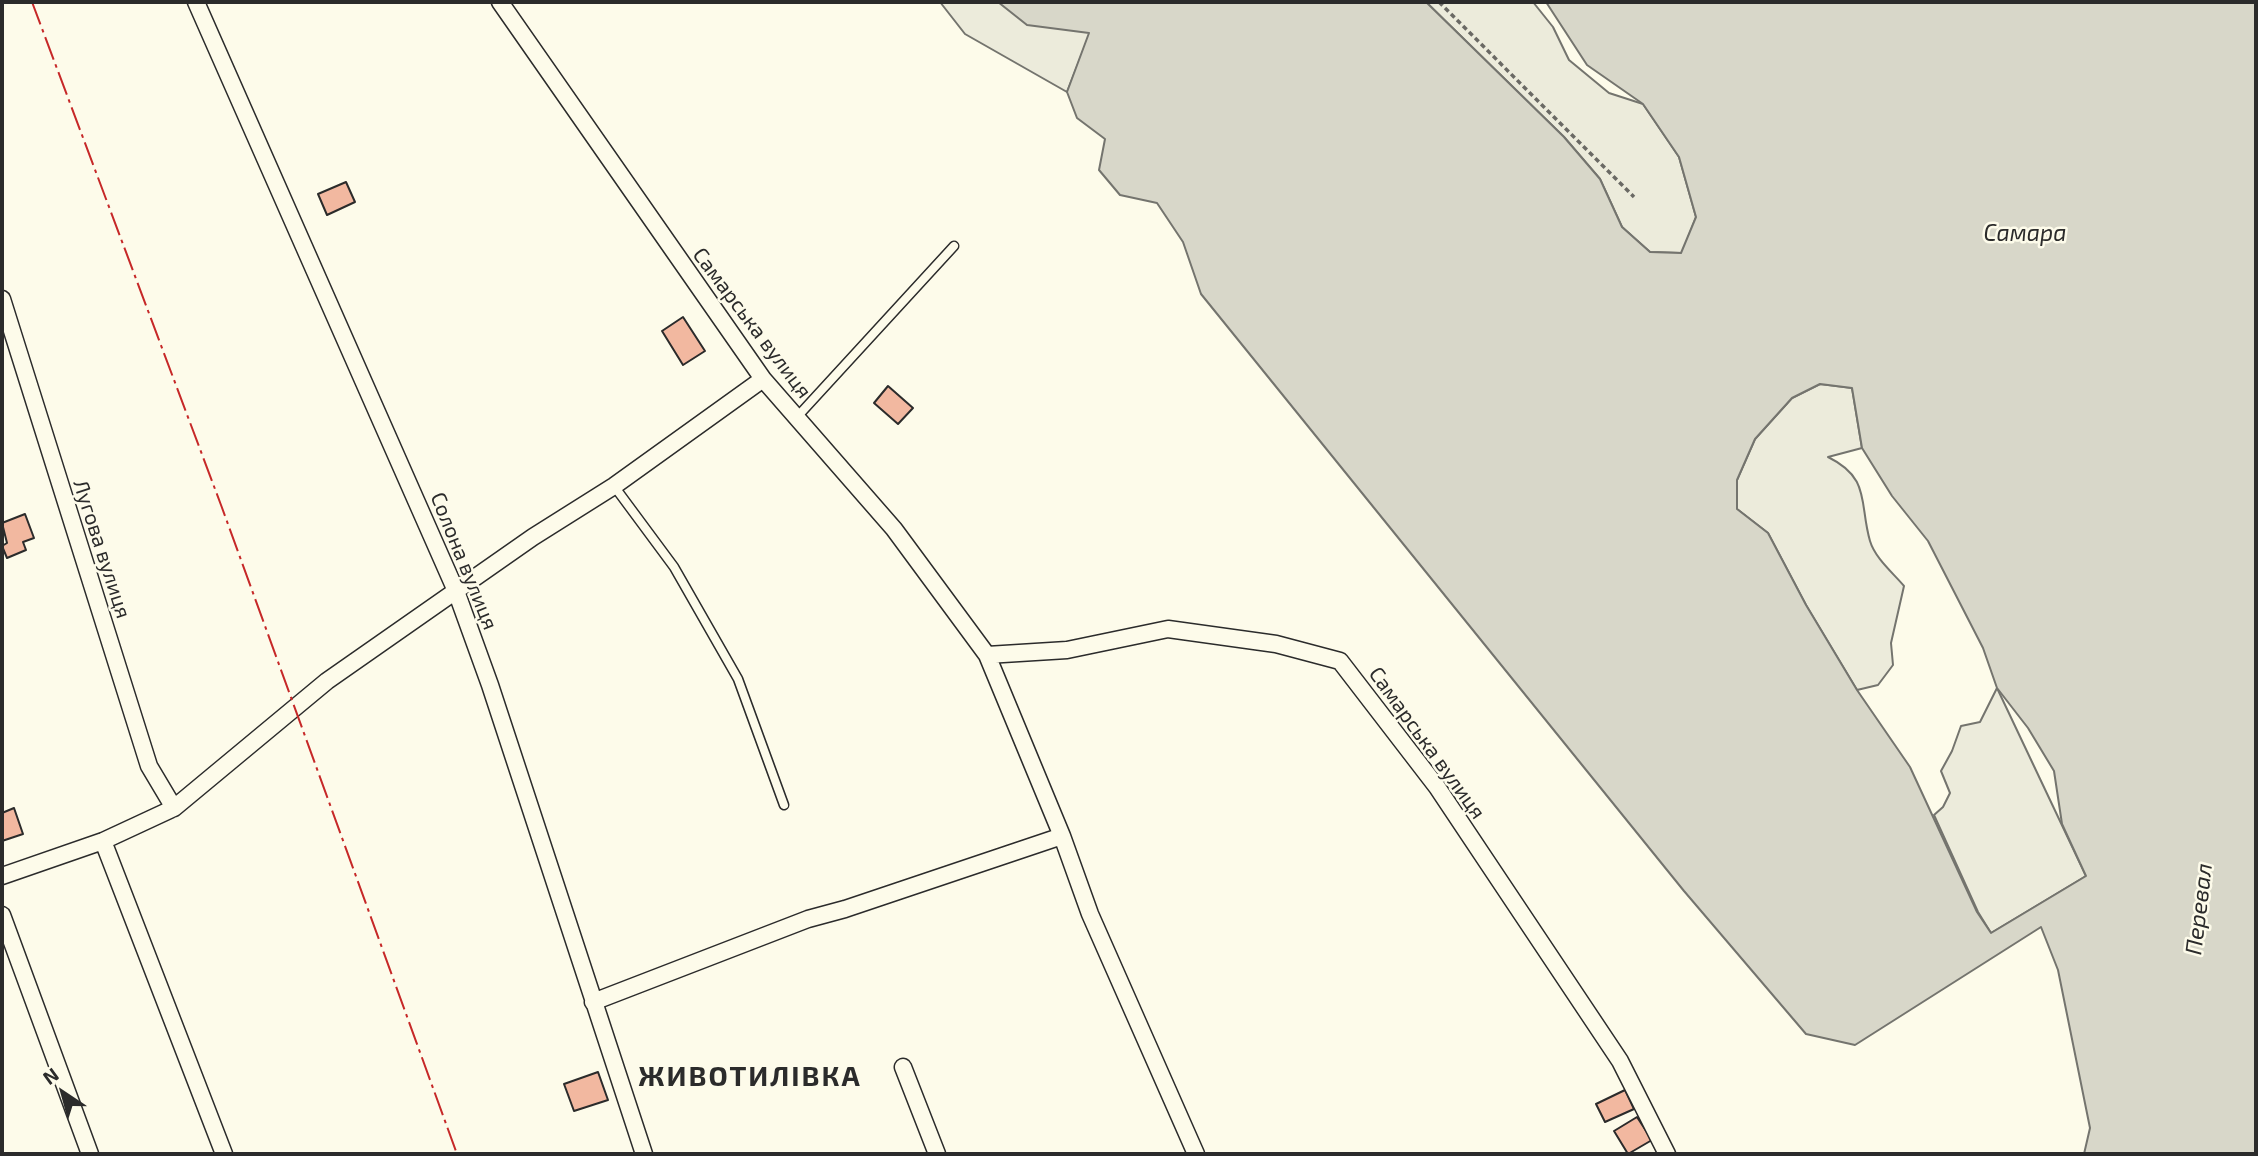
<!DOCTYPE html>
<meta charset="utf-8">
<style>
body{margin:0}
#map{position:relative;width:2258px;height:1156px;overflow:hidden;background:#fdfbea;font-family:"Exo 2",sans-serif}
canvas{display:block}
.frame{position:absolute;inset:0;border:4px solid #2b2b2b;pointer-events:none}
.north{position:absolute;left:28px;top:1058px;width:70px;height:70px;-webkit-text-stroke:5px #fdfbea;paint-order:stroke;rotate:324deg;font-size:19px;font-weight:700;line-height:28px;text-align:center;color:#2b2b2b}
.north::after{content:'';display:block;margin:auto;width:24px;height:32px;background:#2b2b2b;clip-path:polygon(50% 0,100% 100%,50% 72%,0 100%)}
</style>
<div id="map">
<canvas width="2258" height="1156"></canvas>
<div class="frame"></div>
<div class="north">N</div>
</div>
<script>
const g = document.querySelector('canvas').getContext('2d');
g.lineJoin = 'round';
function fill(path, color) {
  g.fillStyle = color;
  g.fill(path, 'evenodd');
}
function stroke(path, color, width, dash) {
  g.strokeStyle = color;
  g.lineWidth = width;
  g.lineCap = dash ? 'butt' : 'round';
  g.setLineDash(dash || []);
  g.stroke(path);
}
function drawText(font, color, halo, rows, align = 'center') {
  g.font = font + ' "Exo 2",sans-serif';
  g.lineWidth = 5;
  g.setLineDash([]);
  g.textBaseline = 'middle';
  g.strokeStyle = halo;
  g.fillStyle = color;
  for (const [text, x, y, turn = 0] of rows) {
    g.save();
    g.translate(x, y);
    g.rotate((+turn || 0) * Math.PI / 180);
    g.textAlign = isNaN(turn) ? turn : align;
    if (halo) g.strokeText(text, 0, 0);
    g.fillText(text, 0, 0);
    g.restore();
  }
}
const green = new Path2D(`
 M940,2h177l-27,31 -23,59 -102,-58z
 M1426,2h107l20,25 16,33 40,33 34,11 36,53 17,60 -14,36 -32,-1 -28,-25 -22,-48 -36,-42z
 M1820,384l32,4 10,60 -34,9c43,21 31,46 42,84 5,17 23,32 34,45l-13,57 2,22 -15,20 -21,5 -51,-85 -38,-72 -31,-24v-29l18,-41 37,-41z
 M1997,688l89,188 -95,57 -13,-21 -44,-97 9,-8 7,-14 -9,-22 11,-20 9,-25 19,-4z`);
const water = new Path2D(`
 M998,2h428l138,135 36,42 22,48 28,25 31,1 15,-36 -17,-60 -36,-53 -56,-39 -41,-63h710v1152h-172l6,-26 -32,-158 -17,-43 -186,118 -49,-11 -122,-143 -483,-597 -18,-52 -26,-39 -37,-8 -21,-25 6,-31 -28,-21 -10,-26 22,-59 -62,-8zM1820,384l32,4 10,60 30,48 36,45 55,107 14,40 31,40 26,43 8,53 24,52 -95,57 -14,-21 -67,-145 -53,-77 -51,-85 -38,-72 -31,-24v-29l18,-41 37,-41z`);
const building = new Path2D(`
 M346,182l9,20 -28,13 -9,-21z
 M683,317l22,34 -22,14 -21,-34z
 M888,386l25,22 -15,16 -24,-21z
 M25,514l9,24 -11,4 3,8 -19,8 -5,-12 5,-3 -5,-20z
 M14,808l9,26 -21,7v-28z
 M598,1072l10,28 -34,11 -10,-27z
 M1625,1090l9,19 -29,13 -9,-18z
 M1637,1117l15,23 -24,14 -14,-23z`);
const path = new Path2D(`
 M1439,2l195,195`);
const lane = new Path2D(`
 M797,417l157,-171
 M614,486l60,81 64,112 46,126`);
const street = new Path2D(`
 M196,2l260,589 34,94 154,469
 M500,2l263,377 131,150 93,126 75,181 28,78 106,240
 M2,299l147,467 25,42
 M987,655l80,-5 101,-21 108,15 64,17 97,126 183,274 47,93
 M103,841l121,313
 M2,876l101,-35 71,-33 153,-127 206,-144 81,-51 149,-107
 M2,915l88,239
 M593,1002l215,-83 37,-10 217,-73
 M903,1067l34,87`);
const power = new Path2D(`
 M32,2l189,503 236,649`);
const streetNames = [
 ["Самарська вулиця",752,323,53],
 ["Лугова вулиця",102,549,72],
 ["Солона вулиця",464,561,68],
 ["Самарська вулиця",1427,743,54]
];
const waterNames = [
 ["Самара",2025,233],
 ["Перевал",2199,909,-83]
];
const districtNames = [
 ["ЖИВОТИЛІВКА",750,1077]
];
fill(green, '#ecebdb');
stroke(green, '#74746e', 2);
fill(water, '#d8d7c9');
stroke(water, '#74746e', 2);
fill(building, '#f2b8a0');
stroke(building, '#2b2b2b', 2);
stroke(lane, '#2b2b2b', 11);
stroke(street, '#2b2b2b', 19);
stroke(path, '#6a6964', 3.5, [5, 3.5]);
stroke(lane, '#fdfbea', 8);
stroke(street, '#fdfbea', 16);
stroke(power, '#c62828', 2, [24, 5, 3.5, 5]);
drawText('21px', '#2b2b2b', '#fdfbea', streetNames);
drawText('italic 23px', '#2b2b2b', '#fdfbea', waterNames);
g.letterSpacing = '2px';
drawText('bold 28px', '#2b2b2b', '#fdfbea', districtNames);
g.letterSpacing = '0px';
</script>
